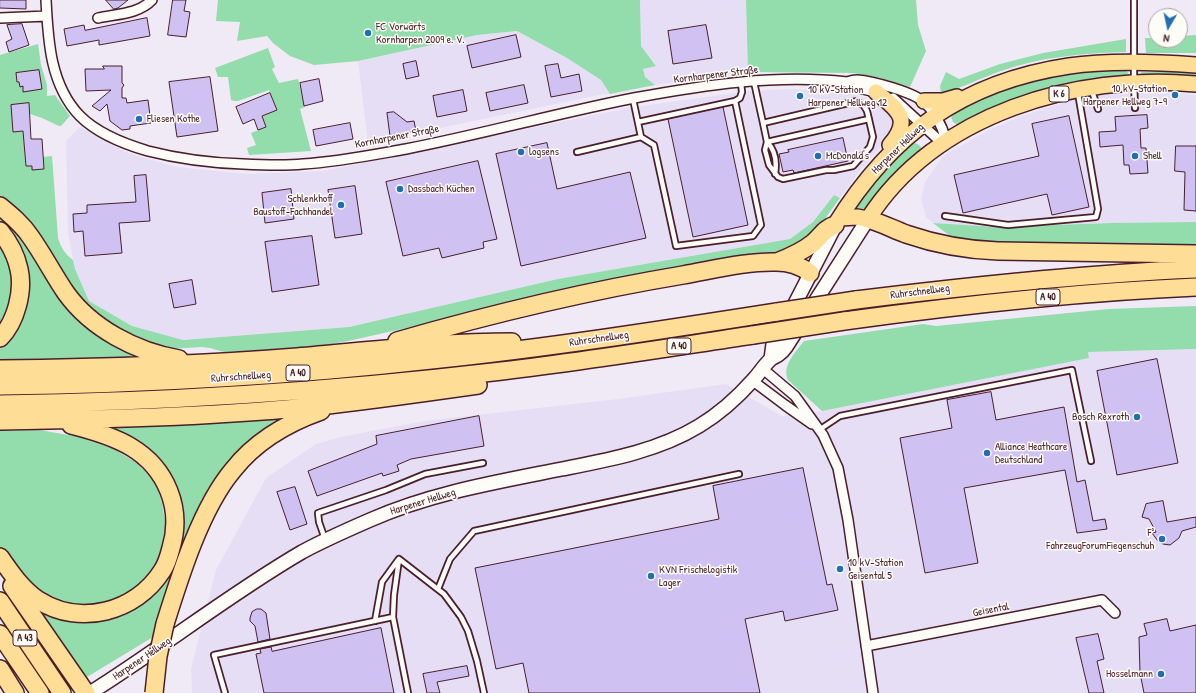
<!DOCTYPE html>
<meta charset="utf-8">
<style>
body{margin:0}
#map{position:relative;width:1196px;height:693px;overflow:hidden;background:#f0eaf6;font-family:"Patrick Hand",sans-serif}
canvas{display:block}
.north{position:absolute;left:1148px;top:8px;width:40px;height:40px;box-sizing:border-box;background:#fdfcf7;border:1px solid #b5a4a5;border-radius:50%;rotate:189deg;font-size:11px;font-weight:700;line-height:16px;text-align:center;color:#4a1f2b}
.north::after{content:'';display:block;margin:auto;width:14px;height:18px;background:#1f6fb2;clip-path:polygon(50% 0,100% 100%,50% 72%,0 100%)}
</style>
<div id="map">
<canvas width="1196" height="693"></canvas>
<div class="north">N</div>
</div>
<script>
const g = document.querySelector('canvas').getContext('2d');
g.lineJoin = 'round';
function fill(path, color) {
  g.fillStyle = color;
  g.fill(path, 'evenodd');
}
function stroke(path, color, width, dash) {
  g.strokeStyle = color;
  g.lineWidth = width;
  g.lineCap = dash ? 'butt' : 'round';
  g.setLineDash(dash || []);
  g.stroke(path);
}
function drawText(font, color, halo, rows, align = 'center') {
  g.font = font + ' "Patrick Hand",sans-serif';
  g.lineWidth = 3;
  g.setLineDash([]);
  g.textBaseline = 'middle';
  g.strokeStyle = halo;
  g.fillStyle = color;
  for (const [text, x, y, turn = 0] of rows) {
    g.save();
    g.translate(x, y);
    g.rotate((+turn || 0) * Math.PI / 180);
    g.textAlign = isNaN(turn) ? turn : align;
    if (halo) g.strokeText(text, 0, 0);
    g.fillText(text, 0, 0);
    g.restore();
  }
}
const built = new Path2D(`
 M640,0h106l2,72 -93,13 -10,-8 -2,-8 13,-4 -15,-19z
 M517,31l50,27 34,22 9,14h-6l-236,49 -10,-82 119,-26z
 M792,89l42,2 18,3 27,8 14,14 1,9 -8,16 -25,28 -21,29 -6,-3 -21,27 -23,17 -232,40 -209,48 -166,13 -51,-14 -43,-25 -14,-32 -7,-36 -2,-92 14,-14 48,26 48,14 72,7 75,-3 305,-63 121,-17z
 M1158,92l38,3v127l-85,1 -114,4 -64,-4 -7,-6 -5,-18 4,-17 18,-26 46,-26 30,-13 53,-17 32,-5z
 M1196,349v344h-1004l-1,-24 25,-99 50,-92 50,-34 25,-7 83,-16 194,-22 108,-15 56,32 40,-5 267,-53 -1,-6z`);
const green = new Path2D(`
 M218,0h422l1,46 15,20 -13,3 2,8 10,8 -45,9 -9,-14 -34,-22 -50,-27 -40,4 -119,26 -44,4 -24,-9 -17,-13 -6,-7 -30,5 3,-19 -24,-1z
 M746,0h170l2,25 8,26 -16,36 -29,-9 -28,-5 -105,-1z
 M1196,35v18h-50l-1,-15h11v2h24v-4z
 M1126,39v13c-42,1 -86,5 -125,19 -20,7 -40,17 -60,23l-1,-8 6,-14 13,7 41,-15 43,-11z
 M38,44l3,21 6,20v11l8,-1 15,21 -9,10h-2l-17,-8 -12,-4 -1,-10 -18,1 2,27 10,-1 3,35h6l1,4 11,-1 -1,-12 9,-1 6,82c3,10 7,16 15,22l2,9 14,32 43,25 51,14 166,-13 209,-48 232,-40 23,-17 21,-27 6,3 -16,22 -13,15 -24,17 -215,39 -224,50 -29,5 -95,6 -14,-4 -8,-1 -33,2 -10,-2 -40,-17 -21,-15 -14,-13 -77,-100 -7,-6v-141z
 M268,48l7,19 -3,2 7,14 19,-4 7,28 -5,2 11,42 -62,4 -2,-7 9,-3 -5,-12 15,-6 -4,-11 15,-6 -8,-20 -31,11h-4l-3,-1 -3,-23h-10l-3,-9z
 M1126,69l2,4 -2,4 -98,18 -36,13 -34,17 -5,-3 -2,-6 2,-2 33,-18 33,-12 54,-12z
 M1169,70h27v10l-56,-4v-2l2,-2h18z
 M915,143l4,2 2,2 -1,5 -31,29 -25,32 -8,-3v-3l25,-32 29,-30z
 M0,214l24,25 44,70 22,21 30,17 28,10 -148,4v-14l7,-7 9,-14 -1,-84 -15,-20z
 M1196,222v27l-221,-5 -21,-5 -21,-16 64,4 114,-4z
 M0,243l10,15 3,16 -1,27 -12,26z
 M1196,306v43l-108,3 1,6 -267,53 -34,-31c-6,-15 7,-27 16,-39l119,-17 13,2 173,-17z
 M290,416l-39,24 -81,150 -17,47 -66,40 -12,-14 -39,-56 51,14 84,-54v-87l-70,-52 100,-5z
 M39,430l41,7 34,12 23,14 19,20 6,20 4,24 -5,27 -10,18 -15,15 -20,11 -19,6 -16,1 -22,-4 -24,-12 -35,-38v-120z`);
const building = new Path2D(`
 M0,0h26v9l-26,-1z
 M106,0h22l-10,8 -4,1z
 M173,0h13l-2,11 6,1 -4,25 -18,-2z
 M147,18l3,18 -51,9v-5l-32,6 -3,-17 20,-4 1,5z
 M22,24l7,21 -20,7 -3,-10 6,-3 -5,-14z
 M706,25l6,33 -39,6 -5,-33z
 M516,35l5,22 -49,11 -5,-22z
 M416,61l3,15 -13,3 -3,-15z
 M558,64l3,14 18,-4 3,17 -31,6 -6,-31z
 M103,66h19v17l2,2 -2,3v10h4l1,5 21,-3 3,23 -21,3v3l-8,1 -12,-9 -3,-17 -7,7 -8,-5 19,-16 -25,1 -1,-22h19z
 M39,70l3,19 -19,3v-6l-3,1 -1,-5h-2l-1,-9z
 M210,77l8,54 -41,6 -8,-55z
 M319,79l4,22 -19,5 -4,-23z
 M524,85l4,18 -38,8 -4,-18z
 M463,90l4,21 -30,6 -4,-21z
 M270,93l7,17 -15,6 4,11 -8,3 -4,-11 -11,5 -7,-17z
 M29,103l2,36h11l2,30 -12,1v-4h-6l-3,-35 -10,1 -2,-27z
 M723,107l25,118 -55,12 -25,-118z
 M394,112l13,10 7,-1 2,10 -26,5 -3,-23z
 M1147,115l1,13 -8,1 1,19h5l2,25 -18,1 -1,-9h-5l-1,-20 -23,2 -1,-15 17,-1 -1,-14z
 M1069,116l20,91 -37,8 -5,-21 -84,19 -9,-38 85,-19 -7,-32z
 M350,123l3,16 -37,7 -3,-16z
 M843,138l5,23 -54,12 -1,-3 -10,2 -4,-18 10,-2 -1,-2z
 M547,143l10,46 73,-17 16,66 -125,28 -25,-112z
 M1176,146h20v65l-12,-1 1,-38 -10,-1z
 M478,161l19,78 -14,3 1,6 -42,10 -3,-10 -36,8 -17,-74z
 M146,175l4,46 -31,2 3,30 -37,3 -2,-25 -9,1 -1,-18 14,-1v-8l49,-3 -2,-26z
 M355,186l7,48 -27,4 -7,-48z
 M291,189l3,30 -29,4 -3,-30z
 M312,236l7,49 -47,7 -7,-50z
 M192,280l4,24 -22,4 -5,-24z
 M1157,359l21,104 -61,12 -20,-104z
 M991,392l5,28 68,-13 13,75 8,-2 8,41 12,-2 2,10 -30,4 -12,-63 -101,18 14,75 -53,10 -25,-135 52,-10 -5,-28z
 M479,416l5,30 -73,13 -14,6 2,6 -16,5 -1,-3 -65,23 -9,-25 69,-27 -1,-8z
 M803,468l24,117 5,-1 6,26 -53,11 -2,-10 -38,8 15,74h-231l-6,-30 -27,6 -21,-101 244,-49 -6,-33z
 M295,487l12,37 -17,6 -13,-38z
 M1163,501l4,21 29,-5v10l-14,4 -3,7 -9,7 -7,-1 -5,-3 -6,-8 4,-1 -7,-13 -7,-2 4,-13z
 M257,609h4l5,4 4,26 -12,3 -3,-16 -5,-5v-3l2,-6z
 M1167,619l3,12 26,-6v68h-52l-4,-20 -1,-36 8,-2 -3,-11z
 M381,628l13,65h-130l-8,-39 5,-1 -1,-4 11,-2 1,4z
 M1098,634l6,25 -7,2 7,32h-15l-13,-55z
 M467,666l2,10 -32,6 3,11h-13l-4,-19z`);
const lane = new Path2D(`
 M1134,0v82l1,26
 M754,82l9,41
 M1092,91l6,18
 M633,99l8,38 13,8 22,101 77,-10 8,-11 -26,-124 5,-3 2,-6 -1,-9
 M857,101l7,5 3,5 6,26 -3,10 -17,19 -19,4h-8l-43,9 -5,-2 -9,-12 -4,-15 2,-8 -4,-19z
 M638,122l97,-21
 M767,142l102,-23
 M767,142c9,9 10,20 8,32
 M577,152l64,-15
 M945,216l63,9 88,-8 2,-8 -20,-116
 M819,430l21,-14 232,-46 19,91
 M325,539l-6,-17 -1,-9 68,-23 39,-16 58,-11
 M399,559l45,35 17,23 7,14 9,30 7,32
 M399,559l-5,36 -1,22 15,76
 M438,589l12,-30 24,-28 265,-57
 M375,621l7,-39 16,-22
 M225,693l-11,-38 179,-38`);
const street = new Path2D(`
 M46,0c2,40 4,85 34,116 18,18 44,28 68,35 31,8 63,12 95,13 20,1 40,2 60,0 35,-2 69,-9 103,-15 77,-15 152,-36 228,-51 70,-13 142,-24 213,-16 3,-1 6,-2 10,-2 15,1 57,12 68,23 11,10 17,23 21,37
 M0,18l47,-2
 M98,18c18,-4 41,-4 54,-18
 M847,82l7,5 26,6
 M893,98l49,45
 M763,369l32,27 28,39 15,33 10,52 25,173
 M753,381l32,24 27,19
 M866,646l236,-46 13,13`);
const secondary = new Path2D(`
 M771,359l2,-15 12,-21 50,-97
 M90,693c72,-45 138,-98 212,-141 22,-12 45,-22 68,-32 61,-27 127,-38 192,-51 46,-9 96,-18 137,-43 20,-12 38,-28 54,-46 6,-6 11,-15 18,-21 1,-1 6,-3 7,-4 3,-2 6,-5 8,-8l82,-128`);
const primary = new Path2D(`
 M876,92c21,17 37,27 14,53
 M924,101h19l14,-4
 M840,218l17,-1 11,2c68,-106 209,-146 328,-135
 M835,225c56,-91 127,-143 234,-159 41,-6 86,-4 127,-1`);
const highway = new Path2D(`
 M0,206c11,9 22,18 30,30 13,18 23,38 36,57 25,35 70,59 113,66
 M868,219c13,4 25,10 38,15 29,10 61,16 92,17l198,3
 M0,231c9,11 16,24 19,38 5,22 -3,53 -19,69
 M777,262c13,-5 26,-11 36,-19 8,-7 12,-15 22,-18
 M856,300c113,-14 226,-26 340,-31
 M844,321c117,-16 234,-29 352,-34
 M397,341c94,-27 190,-50 286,-66 29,-5 65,-14 93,-13 12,0 25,4 34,11
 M0,369c99,-1 198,-4 297,-12 71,-6 143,-15 215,-15
 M0,386c144,-2 288,-10 431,-26 116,-12 231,-30 346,-48
 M0,404c165,-2 329,-13 493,-32 87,-10 173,-24 260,-37
 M0,421c103,-2 207,-4 309,-14 57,-6 113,-14 169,-22
 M0,557c11,16 22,32 38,43 42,27 98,12 124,-29 5,-7 7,-15 9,-23 12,-40 -5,-80 -40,-101 -18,-11 -40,-17 -60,-22
 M12,586l74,107
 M0,601l62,92
 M165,624c15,-48 36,-116 68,-154 22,-28 54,-47 88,-59
 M0,634l40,59
 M0,669l15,24`);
const highwayBridge = new Path2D(`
 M777,312l79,-12
 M753,335l91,-14
 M154,693l4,-37 7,-32`);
const markers = [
 [368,33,4,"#1f6fb2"],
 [1175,95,4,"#1f6fb2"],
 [800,96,4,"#1f6fb2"],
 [139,119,4,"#1f6fb2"],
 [521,152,4,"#1f6fb2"],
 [818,156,4,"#1f6fb2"],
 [1135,156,4,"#1f6fb2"],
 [400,189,4,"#1f6fb2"],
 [341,205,4,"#1f6fb2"],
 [1137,417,4,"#1f6fb2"],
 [987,453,4,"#1f6fb2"],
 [1162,539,4,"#1f6fb2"],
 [840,569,4,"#1f6fb2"],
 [651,576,4,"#1f6fb2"],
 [1161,674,4,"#1f6fb2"]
];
const shields = [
 [1059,94,20],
 [1048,297,24],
 [679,346,24],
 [298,373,24],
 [25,638,24]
];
const shieldNames = [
 ["K 6",1059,94],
 ["A 40",1048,297],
 ["A 40",679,346],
 ["A 40",298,373],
 ["A 43",25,638]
];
const poiNames = [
 ["FC Vorwärts",376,27],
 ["Kornharpen 2009 e. V.",376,40],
 ["10 kV-Station",1167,89,"right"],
 ["Harpener Hellweg 7-9",1167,102,"right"],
 ["10 kV-Station",808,90],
 ["Harpener Hellweg 12",808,103],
 ["Fliesen Kothe",147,119],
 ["logsens",529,152],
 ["McDonald's",826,156],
 ["Shell",1143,156],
 ["Dassbach Küchen",408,189],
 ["Schlenkhoff",333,199,"right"],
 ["Baustoff-Fachhandel",333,212,"right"],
 ["Bosch Rexroth",1129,417,"right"],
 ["Alliance Heathcare",995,447],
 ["Deutschland",995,460],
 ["F³",1154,533,"right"],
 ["FahrzeugForumFiegenschuh",1154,546,"right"],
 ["10 kV-Station",848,563],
 ["Geisental 5",848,576],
 ["KVN Frischelogistik",659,570],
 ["Lager",659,583],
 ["Hosselmann",1153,674,"right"]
];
const streetNames = [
 ["Kornharpener Straße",716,75,-7],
 ["Kornharpener Straße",397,137,-11],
 ["Harpener Hellweg",898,149,-44],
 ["Ruhrschnellweg",920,292,-7],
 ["Ruhrschnellweg",599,339,-8],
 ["Ruhrschnellweg",241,377,-4],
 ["Harpener Hellweg",423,502,-17],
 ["Geisental",991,610,-11],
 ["Harpener Hellweg",142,659,-34]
];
fill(built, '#e6def5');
fill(green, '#93dcab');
fill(building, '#d0c1f3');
stroke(building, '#4a1f2b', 1);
stroke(lane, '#4a1f2b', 8);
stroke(street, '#4a1f2b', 12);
stroke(secondary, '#4a1f2b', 16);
stroke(primary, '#4a1f2b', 18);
stroke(highway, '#4a1f2b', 20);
stroke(lane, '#fdfcf7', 4.5);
stroke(street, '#fdfcf7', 9);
stroke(secondary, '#fdfcf7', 13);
stroke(primary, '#fedd96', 15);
stroke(highway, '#fedd96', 17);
stroke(highwayBridge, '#4a1f2b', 20, []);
stroke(highwayBridge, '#fedd96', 17);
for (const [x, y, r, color] of markers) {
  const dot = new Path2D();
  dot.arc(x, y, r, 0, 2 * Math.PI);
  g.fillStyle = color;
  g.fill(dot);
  stroke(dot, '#fdfcf7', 1.5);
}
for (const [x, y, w] of shields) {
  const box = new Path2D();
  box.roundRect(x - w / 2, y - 8, w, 16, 3);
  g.fillStyle = '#fdfcf7';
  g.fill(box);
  stroke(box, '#4a1f2b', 1);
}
drawText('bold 10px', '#4a1f2b', null, shieldNames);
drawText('11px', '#4a1f2b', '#fdfcf7', poiNames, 'left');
drawText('11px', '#4a1f2b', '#fdfcf7', streetNames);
</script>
